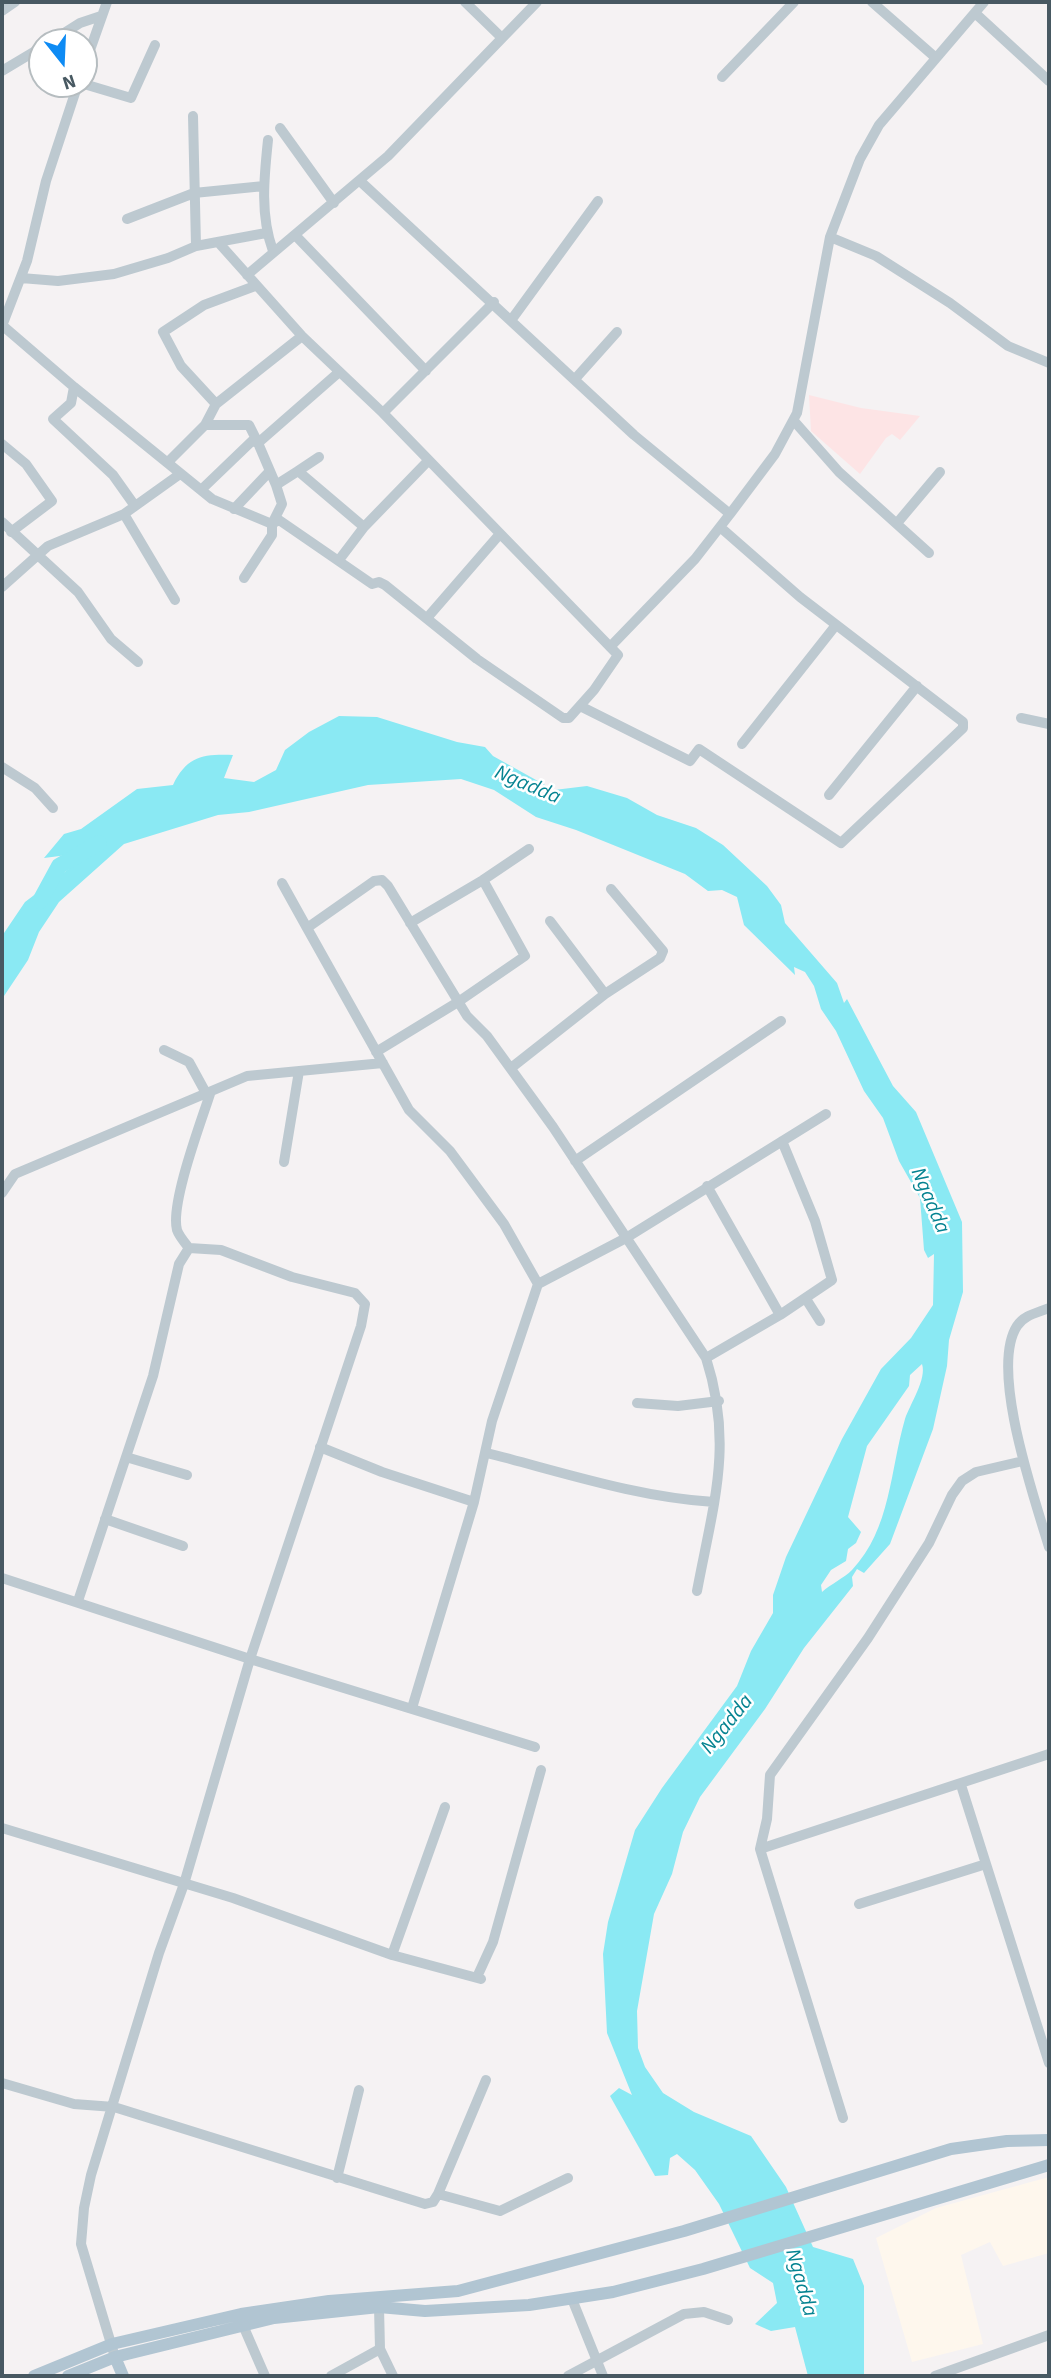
<!DOCTYPE html>
<style>
body{margin:0}
#map{position:relative;width:1051px;height:2378px;overflow:hidden;background:#f5f2f3;font-family:"Source Sans 3",sans-serif}
canvas{display:block}
.frame{position:absolute;inset:0;border:4px solid #485962;pointer-events:none}
.north{position:absolute;left:28px;top:28px;width:70px;height:70px;box-sizing:border-box;background:#fff;border:2px solid #b6bdc0;border-radius:50%;rotate:162deg;font-size:19px;font-weight:700;line-height:28px;text-align:center;color:#485962}
.north::after{content:'';display:block;margin:auto;width:24px;height:32px;background:#0e8bf4;clip-path:polygon(50% 0,100% 100%,50% 72%,0 100%)}
</style>
<div id="map">
<canvas width="1051" height="2378"></canvas>
<div class="frame"></div>
<div class="north">N</div>
</div>
<script>
const g = document.querySelector('canvas').getContext('2d');
g.lineJoin = 'round';
function fill(path, color) {
  g.fillStyle = color;
  g.fill(path, 'evenodd');
}
function stroke(path, color, width, dash) {
  g.strokeStyle = color;
  g.lineWidth = width;
  g.lineCap = dash ? 'butt' : 'round';
  g.setLineDash(dash || []);
  g.stroke(path);
}
function drawText(font, color, halo, rows, align = 'center') {
  g.font = font + ' "Source Sans 3",sans-serif';
  g.lineWidth = 5;
  g.setLineDash([]);
  g.textBaseline = 'middle';
  g.strokeStyle = halo;
  g.fillStyle = color;
  for (const [text, x, y, turn = 0] of rows) {
    g.save();
    g.translate(x, y);
    g.rotate((+turn || 0) * Math.PI / 180);
    g.textAlign = isNaN(turn) ? turn : align;
    if (halo) g.strokeText(text, 0, 0);
    g.fillText(text, 0, 0);
    g.restore();
  }
}
const commercial = new Path2D(`
 M1049,2177v76l-46,13 -13,-24 -29,13 22,89 -71,18 -36,-124 60,-30z`);
const medical = new Path2D(`
 M809,395l52,13 59,8 -20,24 -8,-6 -6,4 -26,36 -49,-43z`);
const water = new Path2D(`
 M339,716l38,1 80,25 28,5 8,9 61,34 33,-4 40,12 30,17 39,13 27,17 44,41 14,19 4,18 52,60 7,20 3,-4 46,87 23,26 46,110 1,70 -14,48 -2,26 -14,63 -43,115 -26,29 -7,-4 -5,8 1,9 -49,62 -39,61 -65,88 -17,35 -11,42 -18,40 -17,97 1,37 7,19 18,26 31,19 57,24 35,51 27,60 40,12 11,27v90h-56l-13,-49 -24,4 -16,-7 22,-21 -4,-20 -23,-15 -31,-64 -24,-34 -18,-16 -7,4 -2,17 -13,1 -45,-80 9,-8 13,7 -25,-62 -4,-79 5,-32 27,-92 27,-42 75,-102 14,-35 22,-38v-18l13,-38 56,-118 39,-70 30,-31 22,-33 1,-51 -6,4 -4,-8 -4,-52 -21,-37 -16,-43 -19,-27 -28,-60 -15,-22 -7,-23 -9,-14 -11,-5 1,8 -51,-50 -7,-28 -15,-7 -14,1 -23,-17 -109,-44 -40,-13 -42,-27 -33,-11 -93,6 -119,27 -31,3 -94,29 -65,58 -20,30 -11,28 -26,39v-63l23,-34 66,-50 -47,6 20,-24 17,-5 56,-40 36,-4c14,-29 30,-31 60,-30l-9,23 30,4 22,-12 9,-20 24,-18zM922,1364c5,15 -12,40 -17,55 -15,51 -14,110 -53,151 -8,8 -21,14 -30,22l-1,-7 10,-15 15,-9 2,-12 8,-6 5,-11 -13,-15 19,-71 42,-60 1,-11z`);
const river = new Path2D(`
 M40,901l19,-35 40,-23`);
const minor = new Path2D(`
 M465,2l37,36
 M872,2l64,56
 M2,11l13,-9
 M975,13l74,68
 M50,42l30,-19 21,-7
 M84,67l23,-65
 M2,71l40,-24
 M722,77l72,-75
 M84,84l47,14 24,-53
 M193,116l3,130
 M280,128l54,75
 M268,140c-4,38 -8,75 5,111
 M360,181l274,254 96,79 45,-60 22,-41 33,-176 30,-78 19,-34 105,-123
 M127,219l67,-26 70,-7
 M295,235l131,136
 M830,237l46,19 74,47 58,43 41,17
 M247,275l141,-119 149,-154
 M21,278l37,3 56,-7 54,-16 28,-12 70,-13
 M512,319l86,-118
 M2,325l72,62 -3,16 -18,16 60,56 22,31
 M2,326l25,-65 19,-80 32,-97
 M338,373l-80,70 18,42 22,-14 66,56
 M575,379l42,-47
 M74,387l138,112 60,25 7,-4 93,64 7,-2 6,3 92,74 86,59h6l25,-28 24,-35 -235,-242 -81,-77 -84,-94
 M216,404l-35,-38 -18,-34 41,-27 51,-19
 M383,413l111,-111
 M794,421l45,51 90,81
 M205,425l11,-21 86,-68
 M2,444l24,20 26,37 -41,31
 M168,462l37,-37h44l9,18 -6,-2 -51,49
 M298,471l21,-14
 M234,509l36,-38
 M124,514l51,86
 M2,522l76,70 33,47 27,23
 M898,522l42,-50
 M339,560l25,-33 63,-65
 M244,578l28,-43v-11l10,-20 -6,-19
 M2,587l46,-41 76,-32 56,-40
 M427,618l72,-83
 M610,647l85,-88 35,-45
 M580,706l110,55 9,-12 142,94 122,-115v-6l-163,-125 -80,-70
 M1021,718l28,6
 M742,744l94,-119
 M2,767l33,21 18,20
 M829,795l88,-109
 M483,880l46,-31
 M282,883l25,45
 M550,921l55,73
 M164,1050l25,12 18,33
 M376,1052l82,-50 67,-46 -42,-76 -73,43
 M511,1068l94,-74 55,-36 3,-7 -52,-62
 M575,1161l206,-140
 M284,1162l15,-91
 M707,1186l73,129
 M2,1193l13,-19 232,-98 136,-13
 M189,1248c-4,-5 -10,-12 -12,-18 -7,-26 24,-108 33,-136
 M538,1284l-34,-60 -54,-73 -41,-41 -102,-182 67,-47 8,-1 6,6 79,130 20,20 66,91 153,231c28,87 7,147 -9,233
 M806,1299l14,22
 M1049,1308c-12,5 -25,7 -32,18 -28,43 18,174 32,221
 M706,1358l74,-43 52,-35 -17,-59 -33,-80
 M637,1403l41,3 41,-5
 M320,1447l62,25 92,30
 M487,1453c75,19 149,44 227,49
 M126,1457l61,18
 M105,1519l78,27
 M2,1578l248,81 285,88
 M78,1601l75,-225 26,-112 10,-16 32,2 71,27 63,16 10,11 -4,22 -111,333 -66,225 -25,69 -68,222 -7,33 -3,36 34,113
 M412,1708l62,-206 18,-81 46,-137 88,-46 200,-124
 M961,1785l88,278
 M2,1828l231,70 159,57 89,24
 M760,1849l289,-95
 M859,1904l127,-40
 M392,1955l53,-148
 M477,1977l16,-35 48,-172
 M2,2083l72,21 40,3 311,97 8,-2 5,-8 48,-114
 M843,2118l-83,-269 7,-30 3,-44 98,-137 61,-95 23,-48 10,-14 14,-9 47,-11
 M337,2178l22,-88
 M438,2194l62,17 68,-33
 M572,2299l31,77
 M379,2307l1,42 13,27
 M242,2323l23,53
 M331,2376l49,-27
 M568,2376l116,-62 20,-2 24,8
 M935,2376l114,-41`);
const major = new Path2D(`
 M115,2357l8,19
 M34,2376l78,-32 129,-30 88,-13 129,-10 226,-60 267,-82 56,-8 42,-1
 M68,2376l47,-19 159,-39 105,-11 46,4 104,-6 84,-13 90,-23 346,-104`);
const waterNames = [
 ["Ngadda",527,786,23],
 ["Ngadda",929,1201,67],
 ["Ngadda",728,1725,-51],
 ["Ngadda",800,2283,74]
];
fill(commercial, '#fef7ed');
fill(medical, '#fde4e5');
fill(water, '#8ae9f3');
stroke(river, '#8ae9f3', 16);
stroke(minor, '#bdc9d0', 10);
stroke(major, '#b1c5d2', 12);
drawText('italic 21px', '#058391', '#fff', waterNames);
</script>
